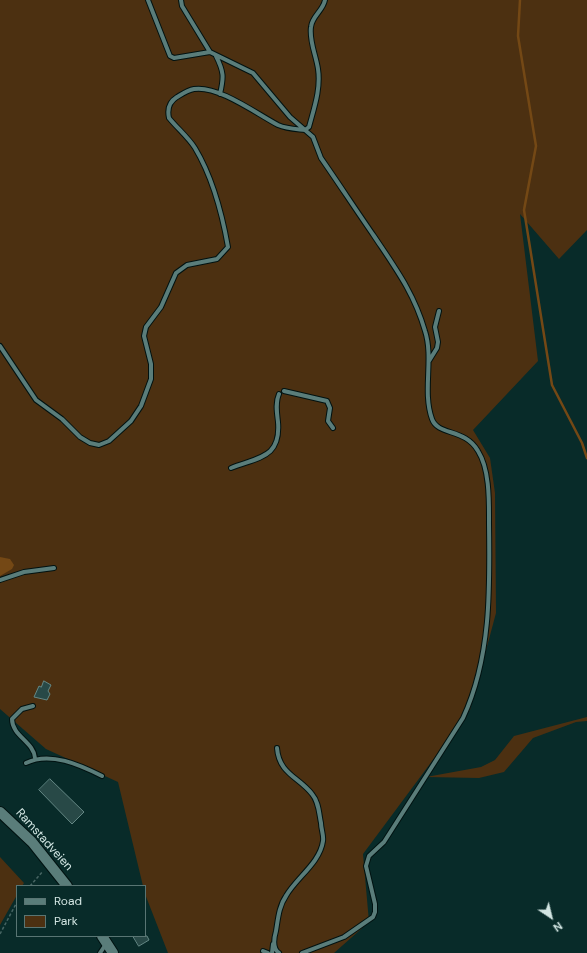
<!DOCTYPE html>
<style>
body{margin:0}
#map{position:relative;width:587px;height:953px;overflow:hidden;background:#082b29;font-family:"DM Sans",sans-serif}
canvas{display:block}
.legend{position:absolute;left:16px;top:885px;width:130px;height:52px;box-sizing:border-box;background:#082b29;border:1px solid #597573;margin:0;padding:5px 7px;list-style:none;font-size:12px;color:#d2e5e2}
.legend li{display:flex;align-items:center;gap:8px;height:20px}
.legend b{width:20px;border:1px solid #597573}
.north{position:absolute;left:531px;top:897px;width:40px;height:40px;-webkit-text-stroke:3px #082b29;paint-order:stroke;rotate:145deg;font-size:11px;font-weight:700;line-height:16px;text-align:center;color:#d2e5e2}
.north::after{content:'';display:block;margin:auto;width:14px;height:18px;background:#d2e5e2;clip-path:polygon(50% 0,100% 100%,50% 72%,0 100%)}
</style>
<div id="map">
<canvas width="587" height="953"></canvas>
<ul class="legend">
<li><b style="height:5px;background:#5a7d7a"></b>Road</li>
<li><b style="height:11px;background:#4c3011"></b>Park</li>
</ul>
<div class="north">N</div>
</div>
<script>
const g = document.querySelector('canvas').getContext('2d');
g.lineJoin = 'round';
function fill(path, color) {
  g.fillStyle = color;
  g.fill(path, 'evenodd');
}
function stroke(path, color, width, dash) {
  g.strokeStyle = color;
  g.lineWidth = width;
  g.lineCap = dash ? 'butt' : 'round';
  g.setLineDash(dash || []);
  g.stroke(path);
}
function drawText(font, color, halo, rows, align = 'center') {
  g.font = font + ' "DM Sans",sans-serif';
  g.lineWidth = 3;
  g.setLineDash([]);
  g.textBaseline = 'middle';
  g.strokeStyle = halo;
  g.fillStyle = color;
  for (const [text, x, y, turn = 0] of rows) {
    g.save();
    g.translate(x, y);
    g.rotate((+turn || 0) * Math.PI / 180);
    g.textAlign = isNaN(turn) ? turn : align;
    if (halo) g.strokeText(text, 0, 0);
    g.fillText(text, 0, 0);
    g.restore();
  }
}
const green = new Path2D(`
 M0,0h587v230l-28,29 -39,-45 18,147 -65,69 17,28 5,35 1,120 -26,97 -107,144 6,68 -35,31h-166l-23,-59v-8h-2l-25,-104 -72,-33 -46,-40z
 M587,717v4l-11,1 -43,16 -29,34 -25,6 -53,-1 55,-10 14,-7 19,-24z
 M0,857l24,26 -2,3h-5v9l-17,30z`);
const water = new Path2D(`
 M0,557l10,2 4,6 -2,4 -12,7z`);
const stream = new Path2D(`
 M520,0l-2,36 18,110 -12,64 28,175 30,58 5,15`);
const building = new Path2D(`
 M44,681l7,4 -3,6 2,3 -3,6 -13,-3 5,-11 2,1z
 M50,779l34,33 -12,12 -33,-34z
 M133,936h14l2,4 -10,6z`);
const path = new Path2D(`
 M30,886l13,-15
 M0,934l17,-32`);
const lane = new Path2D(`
 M148,0l22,56 4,2 36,-6
 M181,0l1,6 28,46 43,21 37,44 23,20 8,21c18,26 35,52 53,78 22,33 40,57 51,95 9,28 -3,60 7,88 6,17 33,9 46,32 12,19 11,51 11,73 1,65 2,134 -26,194l-79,124 -15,14 -3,10 9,38v8l-2,5 -29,20 -42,16
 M216,56c8,16 8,21 4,38
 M0,346l36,54 26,19 18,18 10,6 9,2 10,-4 22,-20 10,-15 10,-27v-15l-7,-28 2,-9 15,-20 15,-34 11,-8 30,-6 11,-12c-6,-34 -15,-69 -33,-99 -7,-11 -18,-20 -26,-30 -2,-9 0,-16 8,-21 5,-3 11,-7 17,-8 24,-4 63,25 84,36 9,4 18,4 27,5l4,-3c5,-19 12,-38 9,-58 -2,-14 -9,-28 -7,-42 1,-11 12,-16 14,-27
 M429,361l8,-13 1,-6 -3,-15 4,-16
 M284,391l43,10 3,7 -2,13 5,7
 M231,468c28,-11 50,-10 47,-46 -1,-9 -3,-19 1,-28
 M0,580l24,-8 30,-4
 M33,706l-11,3 -10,10c0,17 22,23 23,39
 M277,748c2,26 22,29 35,46 7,8 7,20 9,29 0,6 3,13 2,18 -3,22 -27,37 -37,55 -7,10 -8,23 -10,35 -2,7 -4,17 3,22
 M26,763c24,-12 54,2 76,13
 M263,951l5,2
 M100,953l6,-9
 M272,953l1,-9`);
const secondary = new Path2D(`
 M0,812l32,30 35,44
 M102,936l11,17`);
const streetNames = [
 ["Ramstadveien",44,840,48]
];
fill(green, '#4c3011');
fill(water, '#744815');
stroke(stream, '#744815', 2.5);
fill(building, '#284947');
stroke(building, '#648784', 1);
stroke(lane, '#001211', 6);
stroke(secondary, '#001211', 12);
stroke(path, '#476563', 1.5, [3, 2]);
stroke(lane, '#5a7d7a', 4);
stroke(secondary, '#5a7d7a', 10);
drawText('12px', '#d2e5e2', '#082b29', streetNames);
</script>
